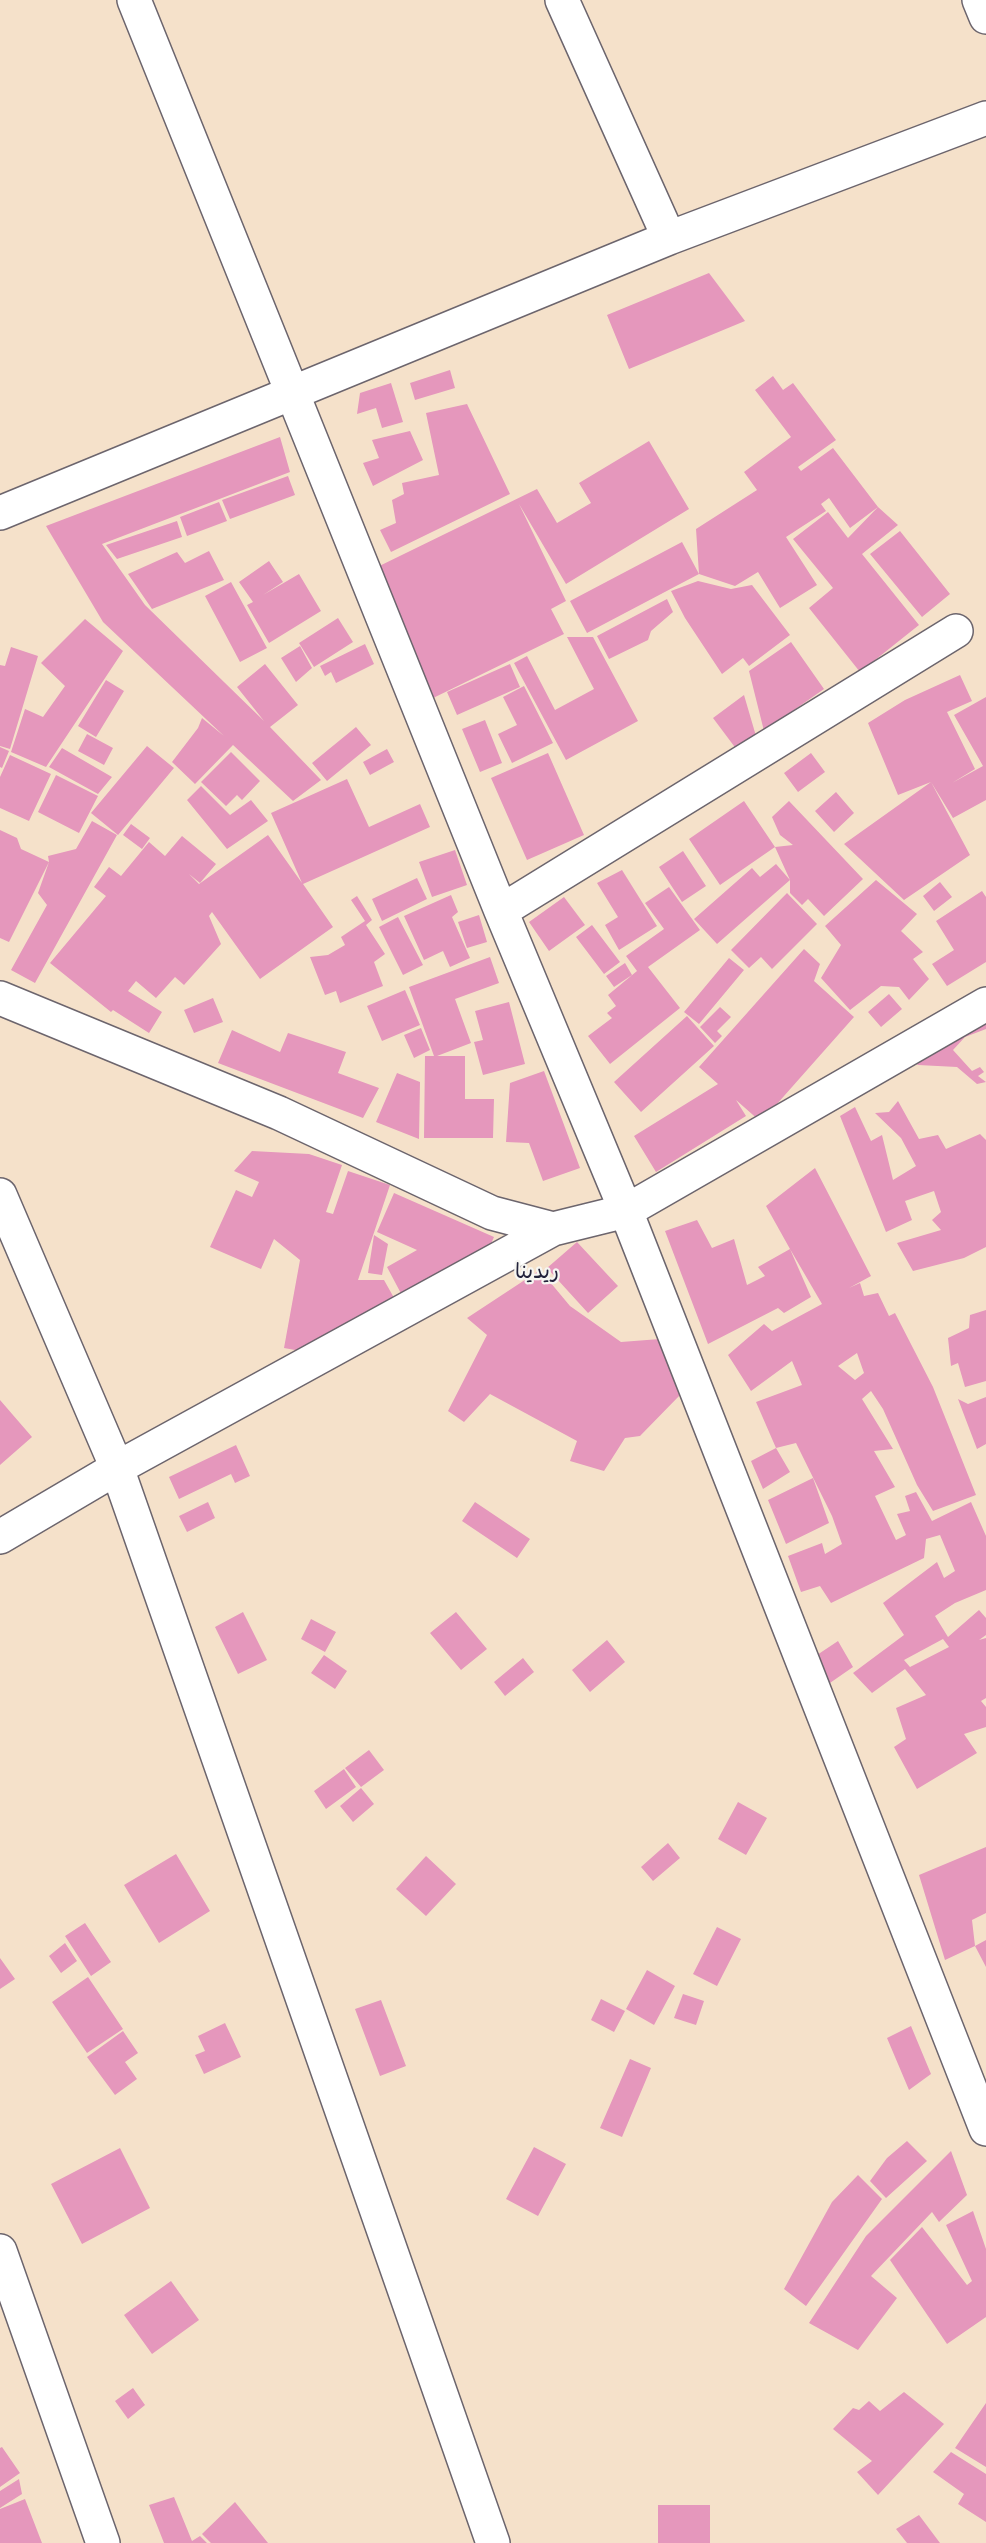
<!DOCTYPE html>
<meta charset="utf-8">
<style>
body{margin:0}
canvas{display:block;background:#f5e1ca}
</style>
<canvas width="986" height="2543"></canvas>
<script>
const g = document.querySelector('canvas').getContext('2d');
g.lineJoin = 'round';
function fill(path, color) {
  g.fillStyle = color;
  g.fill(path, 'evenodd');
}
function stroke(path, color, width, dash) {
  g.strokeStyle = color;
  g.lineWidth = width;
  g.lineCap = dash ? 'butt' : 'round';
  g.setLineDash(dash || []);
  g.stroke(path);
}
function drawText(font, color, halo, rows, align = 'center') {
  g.font = font + ' "Gochi Hand","Playpen Sans Arabic",sans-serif';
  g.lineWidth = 4.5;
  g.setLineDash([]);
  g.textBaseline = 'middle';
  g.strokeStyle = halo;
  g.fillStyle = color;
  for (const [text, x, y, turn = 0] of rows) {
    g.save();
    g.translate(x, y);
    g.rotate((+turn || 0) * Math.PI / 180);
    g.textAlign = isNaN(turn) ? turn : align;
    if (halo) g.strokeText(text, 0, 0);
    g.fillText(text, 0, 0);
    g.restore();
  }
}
const building = new Path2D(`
 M709,273l36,48 -116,48 -22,-54z
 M450,370l5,18 -40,12 -5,-17z
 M773,376l10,14 10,-7 43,57 -38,27 3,4 32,-23 45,59 -28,21 -21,-30 -8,6 5,7 -40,26 31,48 -37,23 -22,-36 -23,14 -36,-12 -3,-45 61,-39 -13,-18 47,-35 -36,-47z
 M391,383l12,39 -21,6 -6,-20 -19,6 3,-21z
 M467,404l43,90 -119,58 -11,-22 16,-7 -4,-23 12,-6 -2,-11 37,-8 -13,-62z
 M410,431l13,29 -50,26 -10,-23 16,-5 -7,-18z
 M280,437l10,35 -188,72 43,61 119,116 -27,-34 28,-23 33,41 -28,22 51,53 -28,21 -60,-56 -38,39 -23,-22 26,-34 4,-10 22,18 -121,-114 -57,-96z
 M649,441l40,68 -123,75 -47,-80 47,97 -15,8 13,25 -137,67 -62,-128 172,-84 20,34 34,-20 -12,-20z
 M288,476l7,19 -65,24 -8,-19z
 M219,502l8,19 -40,15 -7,-19z
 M878,507l20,18 -36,29 57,71 -59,47 -51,-64 24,-20 -40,-49 35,-27 20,26z
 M177,521l5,16 -65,22 -11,-14z
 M900,531l50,63 -28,23 -52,-63z
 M682,542l17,32 -112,59 -17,-32z
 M209,551l15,29 -72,29 -24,-35 49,-22 8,11z
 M269,561l14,21 -20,13 36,-21 22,37 -52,32 -22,-38 6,-3 -14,-20z
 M698,581l33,8 21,-4 38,50 -41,31 -6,-8 -21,16 -37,-56 -14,-27z
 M231,582l36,66 -27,14 -35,-66z
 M667,599l6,13 -22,19 -3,9 -39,19 -12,-23z
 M338,618l15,24 -39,25 -15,-24z
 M85,619l38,32 -77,116 -35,-15 14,-43 18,8 22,-31 -24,-23z
 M567,637h26l45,84 -72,39 -52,-97 13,-7 28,54 39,-21z
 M791,642l33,47 -60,42 -15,-60z
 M365,644l9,20 -38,19 -5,-11 -6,4 -5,-10z
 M300,646l12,22 -16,14 -15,-24z
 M11,647l27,9 -28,93 -10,-3v-81l5,1z
 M510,664l10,23 -63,28 -10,-23z
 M960,675l12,26 -25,11 28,57 -23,14 31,-17 -29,-51 32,-18v103l-33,18 -22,-36 39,73 -66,45 -60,-56 87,-62 -33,13 -30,-72 37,-23z
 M106,680l18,11 -28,46 -18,-11z
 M524,686l29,57 -41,20 -14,-29 19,-9 -14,-28z
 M744,695l12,41 -19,14 -24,-32z
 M485,720l17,43 -22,9 -18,-43z
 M356,727l15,18 -44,36 -15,-18z
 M87,734l26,14 -9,17 -26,-14z
 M147,746l27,22 -56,67 -27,-22z
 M0,747l9,4 -7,17 -2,-1z
 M62,748l50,29 -14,17 -49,-27z
 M387,749l7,13 -24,13 -7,-13z
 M231,752l29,29 -18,19 -5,-5 -11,11 -25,-24z
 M548,753l36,82 -57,25 -36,-82z
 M811,753l14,19 -27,20 -14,-19z
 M10,755l41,19 -22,47 -29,-13v-31z
 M56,775l42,21 -19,37 -41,-21z
 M347,779l22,48 51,-23 10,23 -127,57 30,43 -73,52 -48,-67 -3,4 12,28 -37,41 -9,-8 -19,21 -20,-17 -8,10 34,21 -13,21 -36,-23 -2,2 -61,-49 56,-67 -12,-9 15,-20 12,9 28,-34 16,14 17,-20 34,28 -16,19 -11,-9 10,10 69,-49 34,48 -31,-70z
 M201,786l29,29 21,-15 17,21 -41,28 -40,-49z
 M836,792l18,21 -20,19 -19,-21z
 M744,801l31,46 18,-2 -13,-10 -8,-18 17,-16 74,78 -39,37 -16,-17 -6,6 -12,-12v-13l-73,64 -23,-25 58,-51 8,9 16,-13 14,16 -15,-33 -55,38 -31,-46z
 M92,821l25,14 -82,148 -24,-13 36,-65 -9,-12 11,-31 -1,-6 28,-7z
 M131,824l19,14 -8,11 -19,-14z
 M0,830l17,8 4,11 28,13 -40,80 -9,-4z
 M455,850l12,35 -35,12 -13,-35z
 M683,851l23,35 -24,16 -23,-35z
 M622,870l35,56 -38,24 -14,-25 13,-8 -21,-34z
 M417,878l10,21 -45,22 -10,-22z
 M876,880l41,34 -16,17 22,21 -10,7 16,20 -20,21 -10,-13 -18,-1 -31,24 -29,-32 20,-33 -16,-19z
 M940,882l12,15 -18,14 -11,-15z
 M669,887l31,43 -52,37 32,41 -70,56 -22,-28 24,-18 -5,-5 9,-7 -8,-11 29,-24 -11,-15 38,-27 -19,-26z
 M982,891l4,6v65l-39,24 -15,-22 22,-14 -18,-29z
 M787,893l30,31 -45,45 -11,-12 -12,11 -18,-18z
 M451,895l7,17 -6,5 18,41 -20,9 -7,-16 -19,9 -20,-44z
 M357,896l15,24 -6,5 19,29 -11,8 9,24 -43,17 -4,-12 -11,4 -15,-38 18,-2 17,-10 -4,-8 24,-16 -14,-21z
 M564,897l21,28 -36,26 -20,-29z
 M479,915l8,27 -20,6 -9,-26z
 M398,917l25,48 -20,10 -24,-48z
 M592,925l28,37 -16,12 -28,-37z
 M804,949l16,15 -6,17 40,36 -93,105 -25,-22 10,16 -90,56 -22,-36 84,-52 -19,-17z
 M490,957l9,26 -44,16 16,44 -34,13h28v43h29l-1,39h-69l1,-82h9l-25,-69z
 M729,958l15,12 -45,54 -15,-12z
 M625,963l7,12 -18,12 -8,-11z
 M405,990l15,35 -38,16 -15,-35z
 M889,994l13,15 -21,18 -13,-15z
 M213,998l10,24 -29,11 -10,-23z
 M509,1002l16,62 -42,11 -9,-33 9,-2 -8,-29z
 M720,1007l11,10 -14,14 5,5 -7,7 -15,-16z
 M986,1014v15l-21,8 -12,13 19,21 8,-4 4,5 -6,4 8,6 -9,2 -20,-17 -39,-2 -6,-5z
 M687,1016l27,30 -73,66 -27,-30z
 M421,1028l9,22 -16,8 -10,-23z
 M232,1030l48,22 8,-19 58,19 -8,21 41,15 -16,30 -145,-55z
 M544,1071l36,97 -37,13 -14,-38 -23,-1 4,-59z
 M397,1073l23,9 -1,57 -43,-17z
 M898,1101l21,38 19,-4 8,14 34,-15 6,6v107l-22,11 -51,13 -16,-28 44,-13 -9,-10 9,-8 -7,-21 -29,10 7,19 -26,12 -46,-116 15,-9 16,34 11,-6 11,45 23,-14 -15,-28 -26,-25 14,-1z
 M252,1151l57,3 33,11 -16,47 7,2 15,-43 42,14 -32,95h26l14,25 -86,48 -28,-5 16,-88 -26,-21 -13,30 -51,-22 26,-57 16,7 7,-15 -25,-11z
 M815,1168l56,108 -22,12 11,-5 4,13 14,-3 11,23 6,-3 38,74 43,108 -43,16 -16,-26 -34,-76 -12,-18 -9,8 31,50 -19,2 21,36 -20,9 21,44 10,-5 -9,-21 13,-3 -5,-15 11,-4 16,29 39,-19 15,34v54l-31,13 -20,13 13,21 31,-27 7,8v17l-7,5 7,-2v60l-5,3 5,6v20l-22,7 13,19 -60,36 -23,-42 12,-8 -10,-31 30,-13 -21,-26 -33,24 -19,-20 51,-38 -21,-32 54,-41 7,16 11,-7 -15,-36 -14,4 -2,19 -93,45 -11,-17 -19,6 -13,-36 34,-13 3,11 17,-10 -10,-28 -36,-73 -20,5 -20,-46 46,-17 -10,-24 -41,30 -23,-36 36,-31 8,7 50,-27 -32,-55 21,48 -27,16 -6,-5 -70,36 -43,-113 32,-11 15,28 22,-9 13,46 18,-9 -7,-9 32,-18 -24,-43zM857,1353l7,20 -9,7 -17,-14zM943,1639l6,8 -39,20 -6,-7z
 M394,1193l100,44 -10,22 -79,42 -18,-34 30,-17 -40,-18z
 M374,1235l14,9 -6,31 -14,-2z
 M577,1242l41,44 -30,27 -41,-45z
 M540,1270l30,36 51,36 39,-3 21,55 -41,42 -15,2 -21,33 -34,-10 7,-20 -87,-47 -26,28 -16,-11 39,-76 -20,-17z
 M986,1310v71l-21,6 -7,-24 -7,3 -3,-28 21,-10 1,-13z
 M986,1397v47l-9,5 -19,-50 10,5z
 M0,1400l32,37 -32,28z
 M236,1445l14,31 -15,7 -4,-9 -52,25 -10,-22z
 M776,1448l14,24 -27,17 -12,-28z
 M813,1478l16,45 -43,21 -18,-44z
 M208,1502l7,16 -28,14 -8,-16z
 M475,1502l55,37 -13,19 -55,-37z
 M243,1612l24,48 -29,14 -23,-47z
 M456,1612l31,37 -26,21 -31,-37z
 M311,1619l25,13 -11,20 -24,-13z
 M607,1640l18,22 -35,30 -18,-22z
 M838,1641l15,26 -26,18 -10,-30z
 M324,1655l23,16 -12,18 -24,-16z
 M523,1658l11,14 -29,24 -11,-14z
 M369,1750l15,20 -23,17 -16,-19z
 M344,1769l12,18 -30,22 -12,-18z
 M361,1788l13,16 -21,18 -13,-16z
 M738,1802l29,16 -21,37 -28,-16z
 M668,1843l12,15 -27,23 -12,-14z
 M986,1847v66l-14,7 3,26 -30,14 -26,-85z
 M176,1854l34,57 -51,32 -35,-58z
 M426,1856l30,28 -30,32 -30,-27z
 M85,1923l26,39 -20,14 -26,-40z
 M717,1927l24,12 -24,47 -24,-12z
 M986,1940v27l-11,-21z
 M65,1943l12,18 -16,12 -12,-17z
 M0,1958l15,21 -15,10z
 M647,1970l28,16 -21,39 -28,-16z
 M88,1977l35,52 -36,24 -35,-51z
 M683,1994l21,7 -8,24 -22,-7z
 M601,1999l24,12 -11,21 -23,-12z
 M381,2000l25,66 -26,10 -25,-67z
 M225,2023l16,34 -37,17 -9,-19 10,-4 -7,-15z
 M911,2026l20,48 -22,16 -22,-52z
 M123,2031l15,22 -13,9 12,17 -22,16 -28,-38z
 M630,2059l21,9 -29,69 -22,-9z
 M907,2141l20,20 -41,37 -16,-17 17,-23z
 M534,2147l32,17 -28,52 -32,-17z
 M120,2148l30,60 -68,36 -31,-60z
 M951,2151l16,44 -28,27 -7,-10 -61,64 26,22 -39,52 -49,-27 57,-87z
 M858,2175l24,24 -76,107 -22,-17 48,-87z
 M973,2211l13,38v68l-39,27 -57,-84 32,-33 45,58 5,-4 -26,-56z
 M171,2281l28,39 -47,34 -28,-39z
 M133,2388l12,17 -17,14 -13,-18z
 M904,2392l40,32 -66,71 -21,-23 15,-11 -39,-32 20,-21 6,2 10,-9 11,10z
 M986,2403v64l-31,-19z
 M2,2447l18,26 -20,14v-39z
 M951,2452l35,22v48l-28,-18 6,-10 -31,-22z
 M19,2479l3,15 -22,14v-17z
 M174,2497l18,44 8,-5 7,7h-43l-15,-38z
 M25,2499l17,44h-42v-34z
 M235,2502l33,41h-57l-9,-9z
 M658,2505h52v38h-52z
 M919,2515l21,28h-33l-11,-14z`);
const minor = new Path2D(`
 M134,0l367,911 125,300 360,918
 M562,0l107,238
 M979,0l7,17
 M0,513l669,-275 317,-120
 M501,911l455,-280
 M0,998l279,115 213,100 61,16
 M0,1195l117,273 376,1075
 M0,1537l117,-69 436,-239 73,-18 360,-207
 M0,2251l103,292`);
const neighbourhoodNames = [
 ["ريدينا",537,1275]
];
fill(building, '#e597bc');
stroke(minor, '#6c656d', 36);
stroke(minor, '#fff', 33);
drawText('21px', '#22223b', '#f6f6f2', neighbourhoodNames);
</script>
